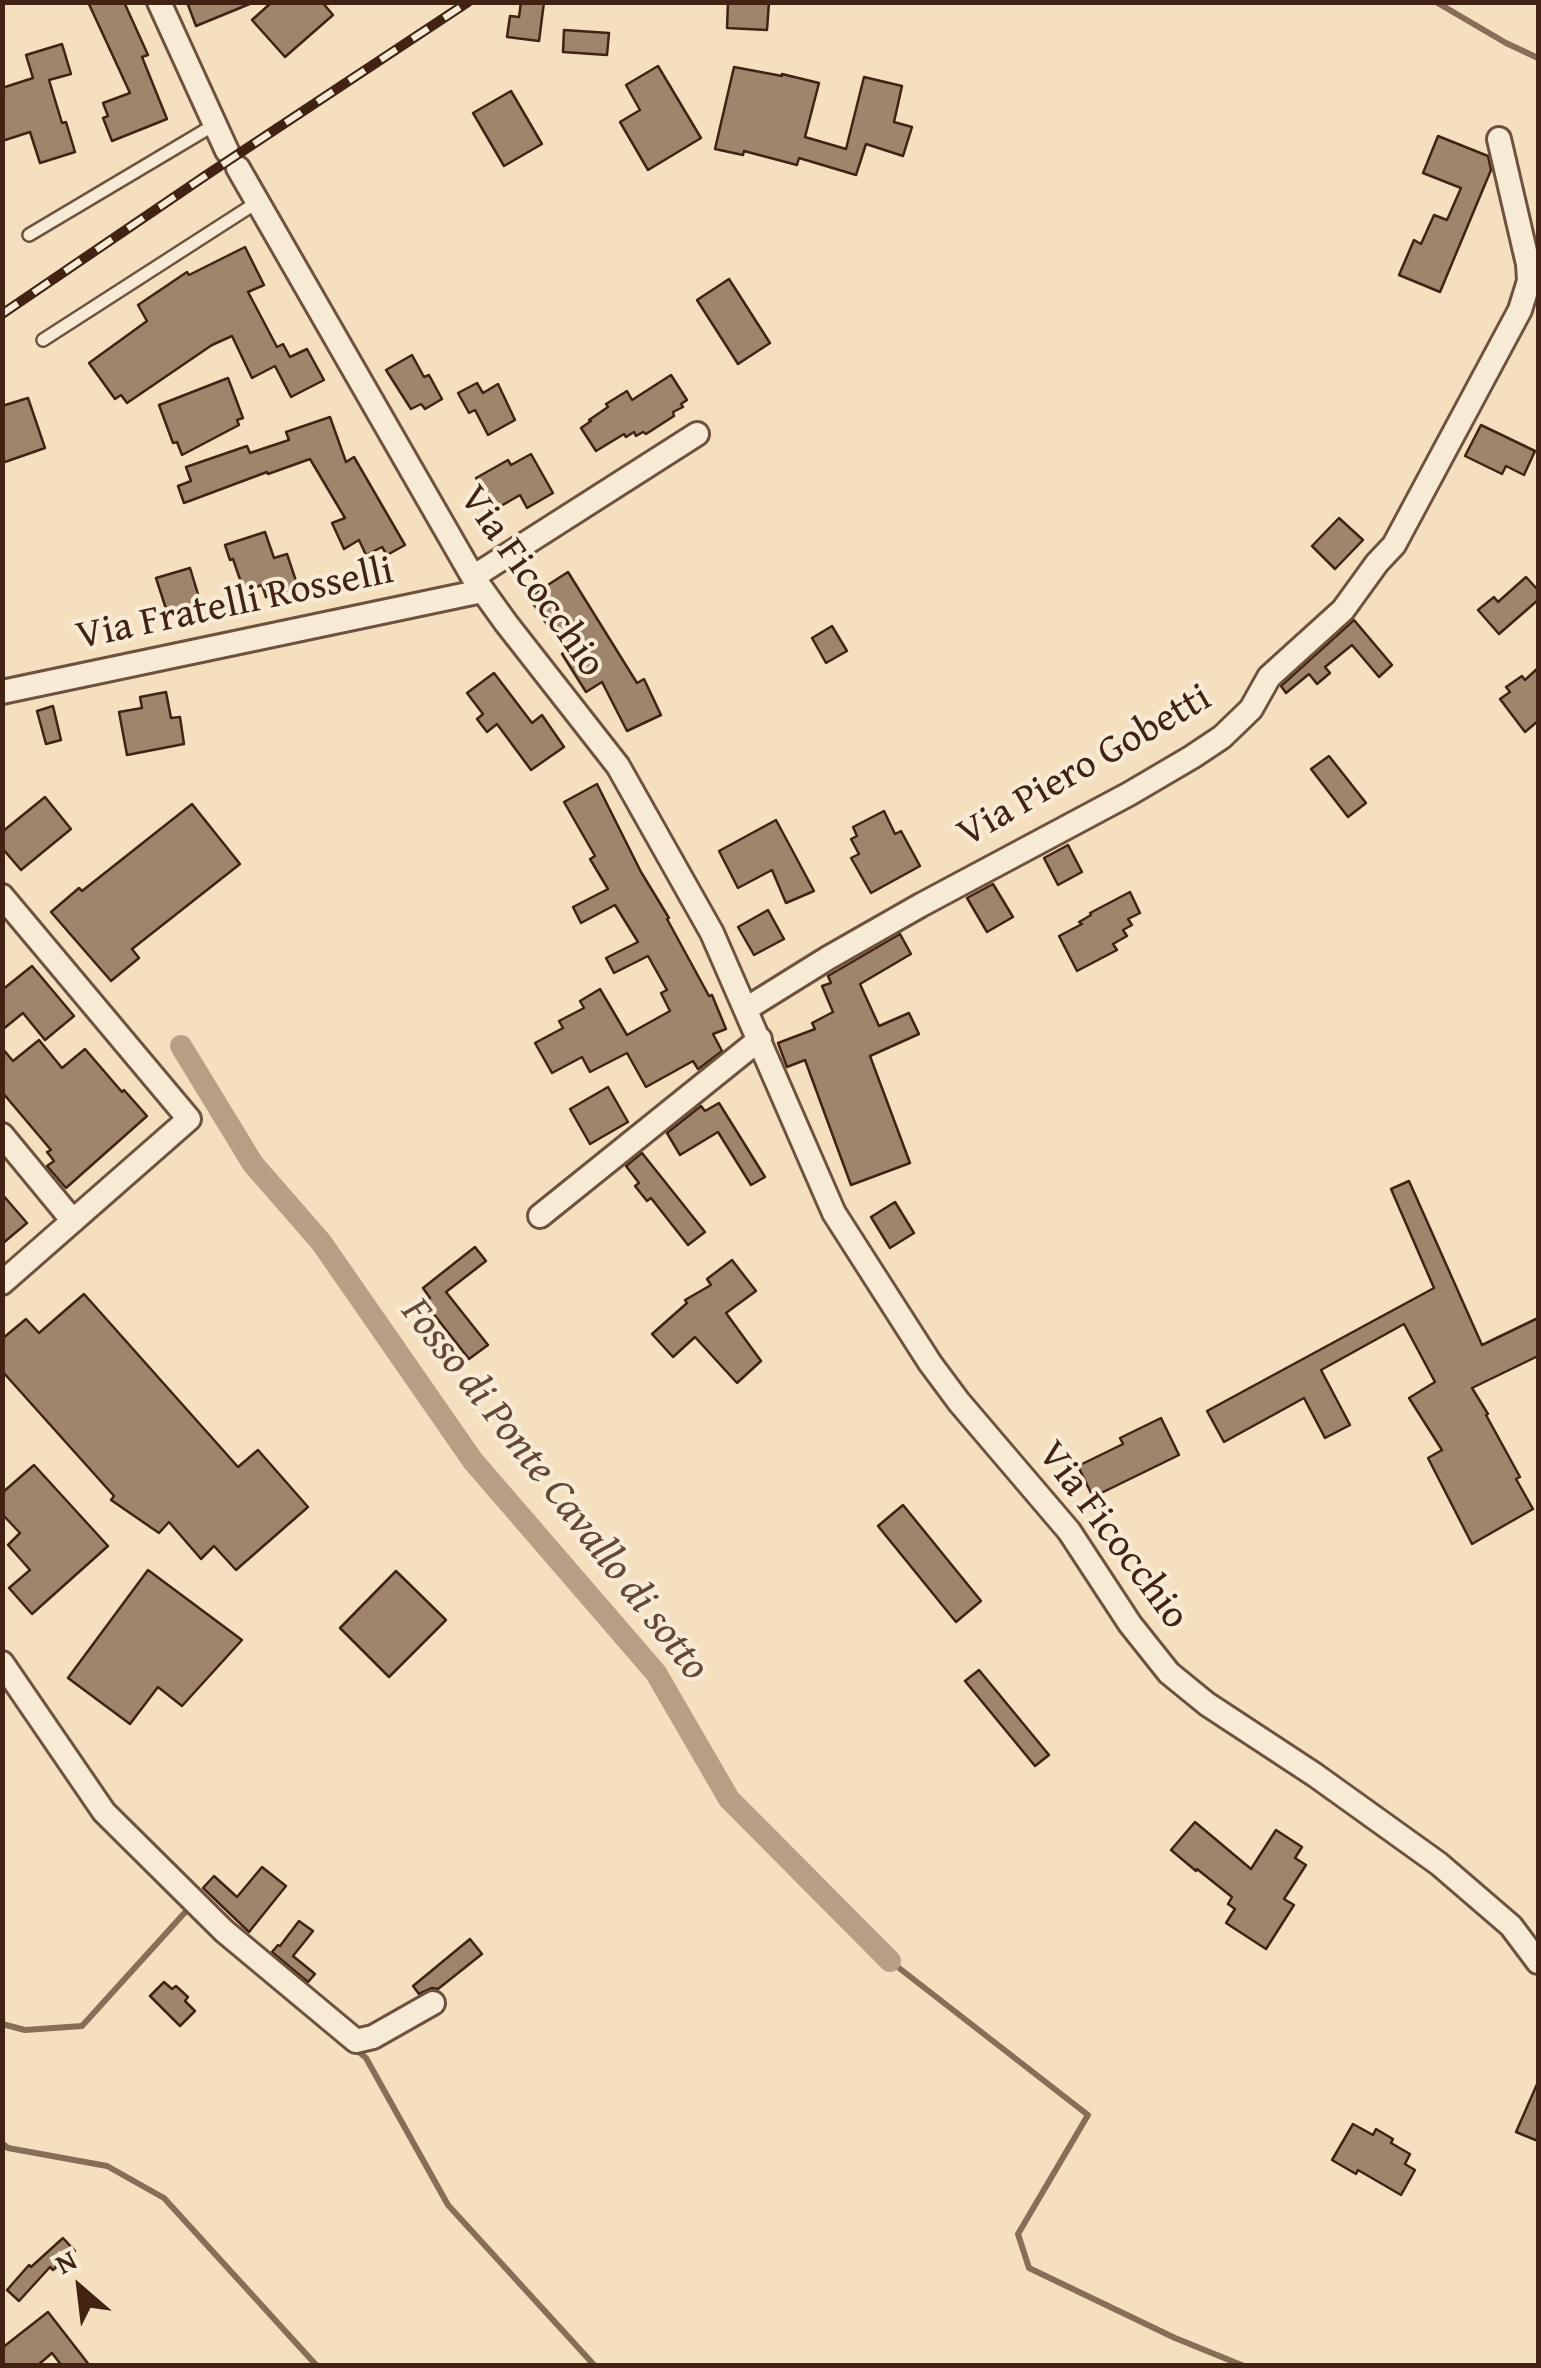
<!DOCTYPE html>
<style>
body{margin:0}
#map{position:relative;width:1541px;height:2368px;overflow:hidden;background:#f4e0bf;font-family:"Gentium Book Plus",serif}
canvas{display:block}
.frame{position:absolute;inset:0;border:5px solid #412213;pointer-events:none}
.north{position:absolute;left:30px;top:2238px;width:100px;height:100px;-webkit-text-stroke:8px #f8ebd5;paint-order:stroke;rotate:332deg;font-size:28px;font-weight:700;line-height:40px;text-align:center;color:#412213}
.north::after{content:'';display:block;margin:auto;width:35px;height:45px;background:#412213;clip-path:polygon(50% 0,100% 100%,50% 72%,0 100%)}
</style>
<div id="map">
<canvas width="1541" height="2368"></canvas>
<div class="frame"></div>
<div class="north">N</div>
</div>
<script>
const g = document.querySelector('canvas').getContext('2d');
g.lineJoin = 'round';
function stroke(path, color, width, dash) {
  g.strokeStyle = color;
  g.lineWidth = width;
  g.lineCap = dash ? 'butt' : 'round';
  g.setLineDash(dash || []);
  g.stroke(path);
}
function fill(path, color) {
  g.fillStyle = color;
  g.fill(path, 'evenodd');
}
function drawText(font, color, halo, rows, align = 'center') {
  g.font = font + ' "Gentium Book Plus",serif';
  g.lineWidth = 8;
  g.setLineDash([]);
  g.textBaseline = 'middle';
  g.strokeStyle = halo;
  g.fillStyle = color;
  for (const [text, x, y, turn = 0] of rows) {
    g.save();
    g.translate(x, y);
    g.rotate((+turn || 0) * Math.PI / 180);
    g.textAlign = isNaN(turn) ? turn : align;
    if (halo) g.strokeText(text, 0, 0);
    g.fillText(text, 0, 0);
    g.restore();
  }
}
const stream = new Path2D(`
 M1436,2l70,41 32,15
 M890,1961l198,154 -70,119 11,34 146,70 69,28
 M2,2024l23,6 57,-4 107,-118 3,3
 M354,2048l12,10 82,147 147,161
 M2,2143l6,5 99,18 57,32 153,168`);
const canal = new Path2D(`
 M181,1046l72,118 68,78 152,219 183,212 73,126 161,162`);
const building = new Path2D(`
 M88,2h36l24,53 -6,2 25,62 -55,22 -9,-23 5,-2 -5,-13 27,-10z
 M187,2h64l1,1 -56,23z
 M272,2h50l11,13 -48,42 -33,-37z
 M521,2h23l-5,39 -32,-4 3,-21 9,1z
 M728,2h41l-2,28 -40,-2z
 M564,30l45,3 -2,22 -44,-3z
 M62,44l9,30 -22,6 13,43 4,-1 9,30 -35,11 -10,-31 -28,9v-53l31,-10 -7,-23z
 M658,66l43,72 -53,32 -28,-48 20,-12 -14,-25z
 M734,67l48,9v-2l37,9 -14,54 41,12 18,-72 38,9 -8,36 18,5 -9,29 -37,-12 -10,31 -57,-17 -2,7 -53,-14 -1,4 -28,-6z
 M511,91l31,53 -38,22 -31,-53z
 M1438,136l50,20 3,14 -51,122 -41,-17 15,-35 7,4 13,-29 13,5 14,-32 -38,-15z
 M245,247l19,38 -16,7 29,55 6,-3 7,13 17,-8 17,31 -33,17 -16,-31 -23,12 -20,-42 -20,9 -85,58 -6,-8 -6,4 -26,-36 58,-42 -9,-16 49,-33 2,3z
 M729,279l41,64 -32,21 -41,-64z
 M412,355l12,22 5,-2 13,24 -17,10 -4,-5 -10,5 -25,-39z
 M671,375l16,25 -6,4 2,3 -10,5 1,4 -28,18 -3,-2 -7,4 -2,-4 -8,5 -2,-3 -28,17 -15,-23 10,-7 -2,-1 19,-13 -2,-3 21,-13 5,9z
 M228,378l15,40 -6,2 2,5 -57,30 -5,-13 -4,1 -14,-38z
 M477,383l6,10 15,-9 17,36 -27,15 -13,-25 -6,3 -11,-20z
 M28,398l17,50 -43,15v-57z
 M330,417l16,45 8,-5 51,88 -18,10 -5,-8 -16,8 -7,-15 -15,9 -12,-26 13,-5 -35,-59 -42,15 -1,-2 -83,31 -6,-17 13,-5 -5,-14 61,-21 3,7 39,-13 -3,-8z
 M1481,425l54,26 -11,24 -18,-9 -4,8 -37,-18z
 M531,454l22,39 -26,15 -7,-13 -26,15 -18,-32 32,-18 3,5z
 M1339,518l24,22 -28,29 -23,-23z
 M265,532l9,26 13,-4 11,33 -32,10 -4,-12 -18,6 -11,-32 -3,1 -5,-15z
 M190,568l11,36 -33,11 -12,-37z
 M568,572l69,111 7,-4 17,36 -34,16 -25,-49 -16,10 -24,-38 3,-2 -36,-55z
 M1526,577l12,13v10l-39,34 -21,-24 16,-13 4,5z
 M1354,620l38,45 -13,12 -27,-32 -27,22 5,6 -13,11 -8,-10 -23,19 -5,-7z
 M832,626l15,25 -21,12 -14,-25z
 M1538,668v53l-13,11 -25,-33 10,-7 -4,-5 16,-11 3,4z
 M494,673l38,50 10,-8 22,32 -33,23 -34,-46 -10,8 -10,-13 6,-5 -16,-21z
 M166,692l5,26 9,-1 4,27 -57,11 -8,-43 23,-4 -2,-11z
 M53,706l8,34 -15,4 -9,-33z
 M1329,756l37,47 -18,14 -37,-48z
 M597,784l44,88 28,46 -2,1 42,77 3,-1 14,34 -13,5 9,17 -21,16 -3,2 -5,-8 -47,26 -19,-34 -37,19 -8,-15 -30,16 -17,-30 28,-15 -4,-7 25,-13 -4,-7 20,-12 27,46 43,-24 -9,-18 6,-3 -19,-34 -34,17 -8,-15 32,-16 -23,-37 -34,18 -8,-16 35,-18 -18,-30 5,-3 -31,-54z
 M45,797l26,32 -50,41 -19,-22v-16z
 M192,804l48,60 -108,85 7,9 -28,23 -60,-69 28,-24 3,3z
 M884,811l11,23 6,-3 19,35 -49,27 -20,-35 8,-4 -8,-15 6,-3 -4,-9z
 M776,820l38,71 -28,12 -14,-33 -34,18 -19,-37z
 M1068,845l14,27 -24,13 -14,-27z
 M993,884l20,33 -26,15 -20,-34z
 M1130,892l10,21 -12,6 4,6 -9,5 4,6 -14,8 4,6 -40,21 -18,-35 23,-12 -3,-2 12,-7 -1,-2z
 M768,910l16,29 -30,16 -16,-28z
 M900,934l11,20 -51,30 19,42 30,-13 10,21 -49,22 40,107 -59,22 -46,-125 -18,7 -9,-24 37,-14 -3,-6 21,-11 -11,-26 9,-3 -3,-7z
 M32,966l42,50 -29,24 -22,-27 -21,17v-40z
 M39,1040l23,28 23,-19 37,43 2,-2 23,26 -81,72 -19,-22 7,-5 -7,-9 4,-2 -49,-58v-44l11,13z
 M608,1087l20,35 -38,22 -20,-35z
 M719,1103l46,74 -14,8 -33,-53 -38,23 -13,-22 34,-27 4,5z
 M642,1153l63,79 -17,13 -37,-47 -4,3 -12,-15 4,-3 -13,-17z
 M1409,1181l73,164 56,-27v38l-66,32 16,26 -2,1 34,62 -4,2 17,30 -61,35 -44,-86 14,-8 -33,-52 26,-16 -31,-58 -83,46 29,55 -25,13 -21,-40 -80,44 -17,-31 227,-123 -43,-99z
 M2,1194l25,29 -25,21z
 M895,1202l19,31 -24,15 -19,-31z
 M475,1247l11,14 -40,31 42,53 -19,14 -44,-56 5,-5 -7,-10z
 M732,1260l24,31 -30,22 35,48 -24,22 -42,-46 -22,20 -21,-23 35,-31 -2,-3 26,-15 -4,-6z
 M84,1294l154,173 20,-17 50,57 -72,63 -22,-24 -13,13 -32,-37 -10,11 -48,-33 3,-4 -112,-125v-32l24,-20 13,14z
 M1161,1418l18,37 -86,42 -15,-31 45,-22 -3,-6z
 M34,1465l74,81 -76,68 -23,-26 21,-18 -22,-25 12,-12 -18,-19v-21z
 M903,1505l78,96 -25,21 -78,-96z
 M148,1570l94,70 -60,66 -24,-19 -28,37 -62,-46z
 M396,1571l50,49 -57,57 -49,-49z
 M979,1670l70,85 -14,11 -70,-85z
 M1195,1822l56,47 25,-39 26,17 -7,11 11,7 -22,34 10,6 -28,44 -40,-26 9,-14 -7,-5 4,-7 -35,-28 -1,2 -25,-21z
 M262,1867l24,19 -37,46 -46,-44 11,-12 23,21z
 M299,1921l14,10 -20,25 22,18 -7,8 -36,-30 6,-7 2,1z
 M470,1939l12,15 -44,35 -6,-1 -13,6 -6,-8z
 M164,1982l8,7 4,-3 12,11 -3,4 10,10 -15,15 -30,-30z
 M1538,2082v59l-22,-9z
 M1353,2124l20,11 3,-6 17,10 -2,4 19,11 -5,10 10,6 -14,25 -43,-25 -2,4 -24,-14z
 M63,2238l12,13 -22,19 -3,-3 -31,34 -12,-11 22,-25 2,2z
 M48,2312l42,54h-28l-10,-13 -15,13h-35v-18z`);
const lane = new Path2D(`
 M29,235l185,-110
 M43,340l216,-139`);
const street = new Path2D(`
 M159,2l68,149
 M238,168l235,409 33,46 112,143 94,167 122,280 96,150 29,39 110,129 61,93 39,49 38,31 108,71 124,89 72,62 27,36
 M473,577l224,-143
 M2,692l480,-101
 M2,896l187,223 -187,164
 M746,1009l82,-51 93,-53 208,-111 63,-37 30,-20 29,-28 18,-32 74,-67 34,-47 17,-18 126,-235 9,-29 -1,-17 -29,-125
 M2,1135l71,86
 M540,1216l220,-177
 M2,1663l102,149 120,119 132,110 17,-4 60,-34`);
const rail = new Path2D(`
 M2,314l206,-140 260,-172`);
const streetNames = [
 ["Via Ficocchio",531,582,55],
 ["Via Fratelli Rosselli",235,605,-12],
 ["Via Piero Gobetti",1085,767,-30],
 ["Via Ficocchio",1112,1536,53]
];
const waterNames = [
 ["Fosso di Ponte Cavallo di sotto",554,1490,52]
];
stroke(stream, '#886d57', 6);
stroke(canal, '#b79f85', 22);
fill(building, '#9e856c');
stroke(building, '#412213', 2.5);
stroke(lane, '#6e523e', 16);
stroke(street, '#6e523e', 28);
stroke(lane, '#f8ebd5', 11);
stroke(street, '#f8ebd5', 22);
stroke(rail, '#412213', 10);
stroke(rail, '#f8ebd5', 6, [19]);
drawText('40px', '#412213', '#f8ebd5', streetNames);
drawText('italic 42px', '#644835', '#f8ebd5', waterNames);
</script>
